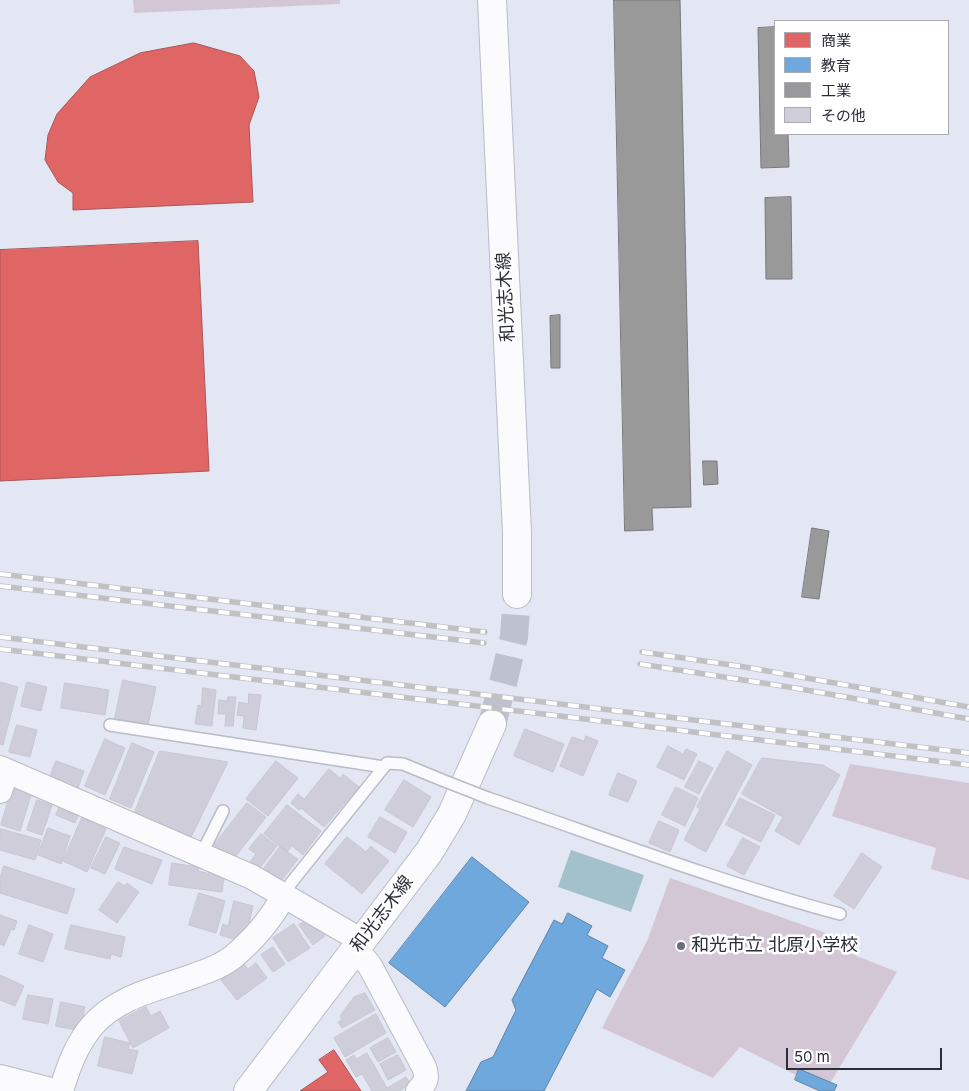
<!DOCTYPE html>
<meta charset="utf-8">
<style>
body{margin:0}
#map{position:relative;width:969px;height:1091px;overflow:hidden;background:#e3e6f3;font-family:Inter,"Noto Sans JP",sans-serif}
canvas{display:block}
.legend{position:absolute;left:774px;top:20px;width:175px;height:115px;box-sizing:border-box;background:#fff;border:1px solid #aaabb0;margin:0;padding:6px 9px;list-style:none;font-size:15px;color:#2b2d39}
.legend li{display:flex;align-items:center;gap:10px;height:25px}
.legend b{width:25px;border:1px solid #aaabb0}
.scale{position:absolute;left:786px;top:1048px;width:156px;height:22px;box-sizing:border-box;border:2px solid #2b2d39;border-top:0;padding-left:6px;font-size:15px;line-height:18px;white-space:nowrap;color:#2b2d39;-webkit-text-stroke:4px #fff;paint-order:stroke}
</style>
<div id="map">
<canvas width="969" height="1091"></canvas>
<ul class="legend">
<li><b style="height:14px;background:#e06666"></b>商業</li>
<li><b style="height:14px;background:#6fa8dc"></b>教育</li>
<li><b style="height:14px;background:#999"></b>工業</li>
<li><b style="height:14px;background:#cecdd9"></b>その他</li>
</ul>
<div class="scale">50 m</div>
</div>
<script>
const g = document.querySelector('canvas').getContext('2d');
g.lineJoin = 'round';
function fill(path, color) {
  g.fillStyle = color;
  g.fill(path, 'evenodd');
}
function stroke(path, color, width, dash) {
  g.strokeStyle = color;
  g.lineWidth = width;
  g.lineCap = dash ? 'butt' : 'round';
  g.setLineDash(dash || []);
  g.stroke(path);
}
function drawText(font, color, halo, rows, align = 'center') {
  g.font = font + ' Inter,"Noto Sans JP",sans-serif';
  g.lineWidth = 5;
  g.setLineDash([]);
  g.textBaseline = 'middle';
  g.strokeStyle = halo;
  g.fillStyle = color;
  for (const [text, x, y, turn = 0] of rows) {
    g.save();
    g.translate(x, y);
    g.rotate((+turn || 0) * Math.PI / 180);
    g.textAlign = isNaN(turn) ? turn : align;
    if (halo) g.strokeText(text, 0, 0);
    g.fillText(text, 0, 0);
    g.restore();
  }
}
const green = new Path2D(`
 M133,0h207v4l-206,9z
 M850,764l119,19v97l-38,-11 5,-21 -104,-32z
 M670,878l156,55 -2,10 73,29 -71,118 -86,-43 -27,31 -111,-50 45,-87z`);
const water = new Path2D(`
 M571,850l73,25 -13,37 -73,-25z`);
const shops = new Path2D(`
 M194,43l46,13 14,15 5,26 -10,28 4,77 -180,8v-17l-15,-11 -13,-22 3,-25 9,-21 33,-37 50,-24z
 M198,241l11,230 -209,10v-231z
 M334,1050l27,41h-61l28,-19 -9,-12z`);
const schools = new Path2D(`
 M472,857l57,45 -84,105 -56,-44z
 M568,913l24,13 -5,9 21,11 -6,12 23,12 -15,27 -13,-8 -53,102h-78l15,-29 12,-5 23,-47 -4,-10 42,-80 8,4z
 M799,1069l38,16 -3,6h-14l-25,-11z`);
const industry = new Path2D(`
 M614,0h66l11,507 -39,1 1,22 -28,1z
 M775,27v107h13l1,33 -28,1 -3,-140z
 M791,197l1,82h-26l-1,-81z
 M560,315v53h-9l-1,-52z
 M703,461h14l1,23 -14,1z
 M812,528l17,3 -10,68 -17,-2z`);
const building = new Path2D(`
 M123,680l33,7 -9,43 -33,-7z
 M0,682l18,5 -15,58 -3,-1z
 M27,682l20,5 -6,24 -20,-5z
 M65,683l44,7 -4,25 -44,-7z
 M203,688l13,2 -4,36 -17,-2 3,-19 3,1z
 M249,694l12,1 -5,35 -13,-2 1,-12 -7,-1 2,-13 9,2z
 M228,697h8l-3,29h-8l1,-12h-8l1,-14 8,1z
 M17,725l20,5 -7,27 -21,-5z
 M525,729l39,15 -11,28 -39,-16z
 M586,736l12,5 -15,35 -23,-10 12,-29 12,4z
 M105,739l20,9 -20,47 -20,-9z
 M132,743l22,9 -23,56 -21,-9z
 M668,746l15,8 3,-5 11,5 -13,26 -27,-13z
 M160,751l68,11 -37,75 -57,-23z
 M727,751l25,14 -46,87 -22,-12 16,-31 -3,-2z
 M762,758l61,7 17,10 -41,70 -24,-14 8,-14 -41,-23z
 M56,761l28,10 -6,17 -28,-11z
 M276,761l22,17 -30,38 -22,-17z
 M699,761l14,7 -14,26 -14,-7z
 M329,769l11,9 3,-4 16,13 -35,40 -23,-19 -2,2 -8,-7 7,-9 6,5z
 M618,773l19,8 -9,21 -19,-7z
 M404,780l27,17 -18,30 -28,-17z
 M13,786l19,6 -12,39 -19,-6z
 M676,787l22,11 -13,28 -23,-11z
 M740,798l35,17 -14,27 -35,-17z
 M37,800l15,5 -10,30 -15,-5z
 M247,803l19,14 -33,43 -19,-15z
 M287,805l34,26 -18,24 -11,-9 -5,6 -23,-18z
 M60,806l19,8 -4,9 -19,-8z
 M380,817l27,15 -12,21 -27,-16z
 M82,818l24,11 -19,43 -24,-11z
 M659,821l20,9 -9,22 -21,-9z
 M48,828l22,8 -9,28 -23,-9z
 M1,829l40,11 -6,20 -35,-10z
 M261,834l16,12 -19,24 -9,-7 7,-9 -7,-5z
 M106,837l14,6 -15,31 -14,-6z
 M347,837l19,15 5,-6 18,15 -27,33 -37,-30z
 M743,838l17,9 -16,28 -17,-9z
 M124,847l38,13 -10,24 -37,-15z
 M280,847l18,12 -19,25 -17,-13z
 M862,853l20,14 -28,42 -20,-13z
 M172,863l27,4 -1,4 26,6 -2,15 -53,-7z
 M4,866l71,23 -8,25 -67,-21v-14z
 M118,882l7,4 2,-3 12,9 -22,31 -18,-13z
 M199,893l26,8 -9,32 -27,-8z
 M234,901l19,5 -6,26 -6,9 -21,-6 3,-11 5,2z
 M0,915l17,6 -3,9 -3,-1 -7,17 -4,-2z
 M309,919l7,10 3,-2 6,9 -12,9 -14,-20z
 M294,924l16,24 -22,14 -15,-24z
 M29,925l24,9 -10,28 -24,-8z
 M71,925l54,12 -4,20 -10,-3 -1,5 -45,-10z
 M273,947l12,17 -12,8 -12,-17z
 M256,963l11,15 -30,22 -16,-20 23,-16 4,5z
 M0,975l24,11 -9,20 -15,-6z
 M365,993l10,17 -33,18 -4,-6 4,-2 -2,-4 14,-19z
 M28,995l25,4 -5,25 -25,-5z
 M61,1002l24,5 -5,24 -24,-5z
 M146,1007l5,9 9,-5 9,17 -36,20 -14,-27z
 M376,1014l10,19 -41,24 -11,-19z
 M105,1037l25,6 -2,6 10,2 -6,23 -34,-8z
 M388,1038l8,14 -18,10 -8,-14z
 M367,1053l20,35 19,-11 4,6 -10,8h-28l-10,-17 -6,3 -10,-17 8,-5 2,4z
 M398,1055l8,15 -18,10 -8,-16z`);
const secondaryTunnel = new Path2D(`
 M492,724l12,-45 10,-42 3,-43`);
const lane = new Path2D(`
 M110,725l274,42
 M488,798c117,40 232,84 352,116
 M201,855l22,-44
 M284,895l7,-12 96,-120 16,1 39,16`);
const street = new Path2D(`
 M0,768l252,109 110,64
 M0,791l6,-20
 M356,949l14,17 54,101c4,11 2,15 -6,24
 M61,1091c7,-23 15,-46 31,-65 27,-31 67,-37 104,-51 12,-4 28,-11 37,-18 20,-17 39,-39 51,-62`);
const secondary = new Path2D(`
 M492,0l25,533v61
 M0,1079l47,12
 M248,1091l181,-239 23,-38 40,-90`);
const rail = new Path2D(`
 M0,574l485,58
 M0,586l484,57
 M0,637l969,116
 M0,649l969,116
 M642,652l103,15 224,40
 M640,664l155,24 174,31`);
const laneBridge = new Path2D(`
 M442,780l46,18`);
const markers = [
 [681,946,5,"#6b6e7a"]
];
const streetNames = [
 ["和光志木線",506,297,-93],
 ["和光志木線",382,914,-53]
];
const poiNames = [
 ["和光市立 北原小学校",691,946]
];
fill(green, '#d3c7d5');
fill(water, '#a3c1cb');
fill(shops, '#e06666');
stroke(shops, '#aa5558', 1);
fill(schools, '#6fa8dc');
stroke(schools, '#5b83ab', 1);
fill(industry, '#999');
stroke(industry, '#78797c', 1);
fill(building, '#cecdd9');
stroke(building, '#c7c6d0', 1);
stroke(secondaryTunnel, '#bec1ce', 28, [28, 14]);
stroke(lane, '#b9bbc6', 14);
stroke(street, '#b9bbc6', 26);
stroke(secondary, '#b9bbc6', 30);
stroke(lane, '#fbfbfd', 11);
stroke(street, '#fbfbfd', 24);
stroke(secondary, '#fbfbfd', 28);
stroke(rail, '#bfc1c4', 5.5);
stroke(rail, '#fff', 4, [11]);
stroke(laneBridge, '#b9bbc6', 14, []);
stroke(laneBridge, '#fbfbfd', 11);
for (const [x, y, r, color] of markers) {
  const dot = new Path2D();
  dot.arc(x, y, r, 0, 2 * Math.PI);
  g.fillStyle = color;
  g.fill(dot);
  stroke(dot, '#fff', 2);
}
drawText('18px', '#2b2d39', '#fff', streetNames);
drawText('18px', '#2b2d39', '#fff', poiNames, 'left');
</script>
